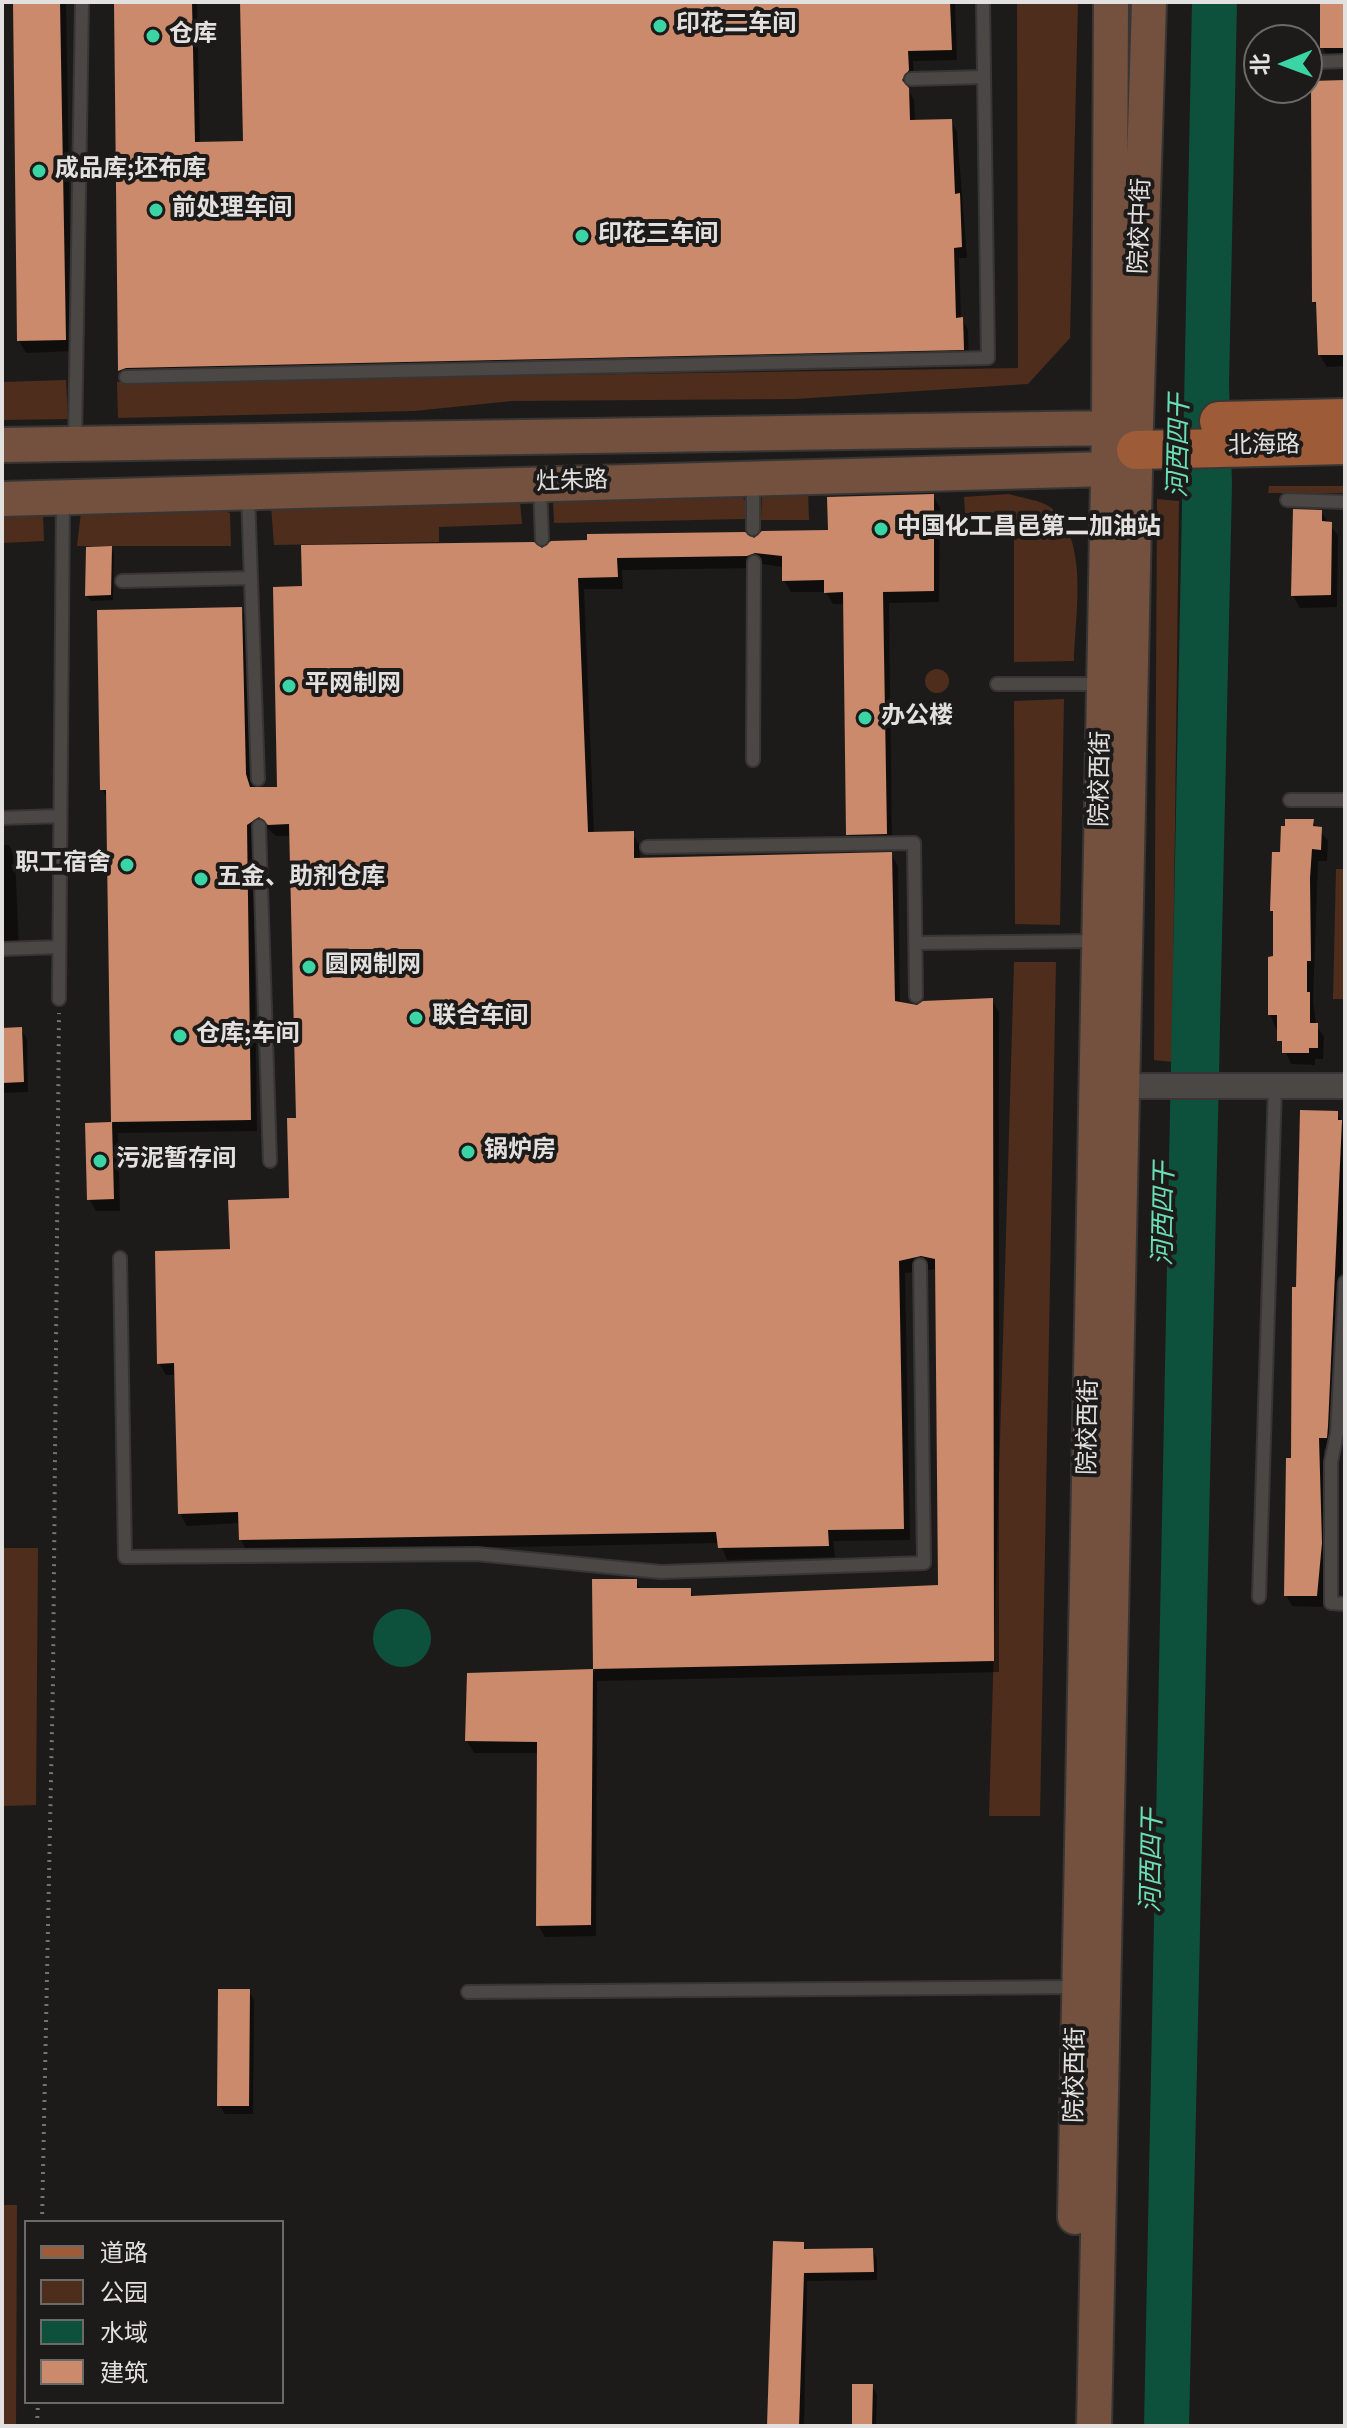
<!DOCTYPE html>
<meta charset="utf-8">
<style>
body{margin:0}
#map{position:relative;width:1347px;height:2428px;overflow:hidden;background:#1d1b19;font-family:"Source Sans 3","Noto Sans SC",sans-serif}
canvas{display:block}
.frame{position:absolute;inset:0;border:4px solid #e3e1e0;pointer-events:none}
.legend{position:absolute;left:24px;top:2220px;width:260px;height:184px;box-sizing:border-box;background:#1d1b19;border:2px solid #6c6a69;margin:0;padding:10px 14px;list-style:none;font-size:24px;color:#e3e1e0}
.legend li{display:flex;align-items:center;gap:16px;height:40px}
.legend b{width:40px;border:2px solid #6c6a69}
.north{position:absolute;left:1243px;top:24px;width:80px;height:80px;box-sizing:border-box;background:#1d1b19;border:2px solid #6c6a69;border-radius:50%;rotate:269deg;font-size:22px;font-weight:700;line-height:32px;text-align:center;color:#e3e1e0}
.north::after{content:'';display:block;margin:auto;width:28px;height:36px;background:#3ad4a5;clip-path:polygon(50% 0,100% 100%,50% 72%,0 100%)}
</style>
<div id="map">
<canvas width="1347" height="2428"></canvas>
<div class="frame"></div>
<ul class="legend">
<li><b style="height:10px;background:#9d5b38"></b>道路</li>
<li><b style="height:22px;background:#4e2d1d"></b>公园</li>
<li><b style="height:22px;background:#0d513d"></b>水域</li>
<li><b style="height:22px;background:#cb8a6b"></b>建筑</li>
</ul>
<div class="north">北</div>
</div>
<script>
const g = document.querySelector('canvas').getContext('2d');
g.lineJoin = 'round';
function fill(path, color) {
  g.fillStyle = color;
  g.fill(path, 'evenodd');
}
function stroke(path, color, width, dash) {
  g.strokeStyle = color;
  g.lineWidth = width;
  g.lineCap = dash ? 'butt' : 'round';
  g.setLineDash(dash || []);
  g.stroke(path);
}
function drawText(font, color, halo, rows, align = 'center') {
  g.font = font + ' "Source Sans 3","Noto Sans SC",sans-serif';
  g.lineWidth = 8;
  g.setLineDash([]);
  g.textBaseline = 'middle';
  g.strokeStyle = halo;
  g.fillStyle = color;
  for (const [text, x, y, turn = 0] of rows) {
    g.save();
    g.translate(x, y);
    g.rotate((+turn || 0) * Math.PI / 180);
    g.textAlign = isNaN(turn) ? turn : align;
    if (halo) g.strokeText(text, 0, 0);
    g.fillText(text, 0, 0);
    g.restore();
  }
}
const green = new Path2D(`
 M1017,2h61l-8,336 -42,46 -233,15 -283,2 -98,10 -296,7 -1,-36 901,-14z
 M66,380l2,39 -66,1v-38z
 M1269,486h76v7h-77z
 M808,490l1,30h-48l1,-29z
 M739,494l6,6v19l-191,4 -1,-23z
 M1009,494c12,4 31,6 41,13 40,31 25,109 24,154l-60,1v-141l-49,-8 -1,-16z
 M1157,499l22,2 -7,561 -18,-2z
 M520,501l2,23 -83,3v15l-165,3 -3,-39z
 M214,508l16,5 1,33h-154l4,-34z
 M43,513l1,28 -42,2v-29z
 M925 681a12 12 0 1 1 24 0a12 12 0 1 1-24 0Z
 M1064,699l-4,226 -45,-1 -1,-223z
 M1336,869h9v130h-12z
 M1014,962h42l-16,854h-51z
 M2,1548h36l-2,257 -34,1z
 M2,2205h15l-1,221h-14z`);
const water = new Path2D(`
 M1192,2h45l-8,382 3,101 -43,1941h-45z
 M373 1638a29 29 0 1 1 58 0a29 29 0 1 1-58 0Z`);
const shadow = new Path2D(`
 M15,2h51l6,349 -46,2 -7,-12z
 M117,2h80l3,142 45,-1 -2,-141h712l2,58 -44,1 1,21 -6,7 6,11 1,22 36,-1 6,11 10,126h-8l2,60 7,12 1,30 -843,21 -6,-10z
 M1322,2h23v57h-16l-7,-12z
 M1345,82v284l-18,1 -7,-12 -1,-45 -5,-8z
 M933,496l7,12 -1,94 -50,1 3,243h-37l-7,-12 -3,-230h-12l-7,-12h-35l-7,-12v-13l-22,-3 -7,4 -133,2 1,19h-39l10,245 38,-1 7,12 1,14 251,-5 7,12 2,138 17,3 75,-7 7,12v660l-402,9 -1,255 -51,1 -7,-12 1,-172h-65l-7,-12 2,-66 126,-4 -1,-90h42l5,9h49l4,7 246,-10 -3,-318 -32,4 5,267 -77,1 2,16 -108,3 -7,-17 -473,9 -6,-12 -1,-17 -53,3 -7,-12 -4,-139h-10l-7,-12 73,-112 59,-51 7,-80 -7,-284h-15l-9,-8 -14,10 4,293 -139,2 2,78h-24l-7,-12 -2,-75h26l-5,-324 -6,-11 139,-180 7,12 4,168h27l25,-201 238,-38 212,-10 76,-8z
 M1321,512l17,24 -1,71 -37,1 -7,-12z
 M111,548l3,6 -1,46 -22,1 -4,-5z
 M1312,821l16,20 -1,20h-9l-5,139 3,25 8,12 -1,22h-8v6l-24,-1 -21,-50 5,-56v-41l-3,-6 10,-57z
 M2,845h7l6,11 4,94 -17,1z
 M21,1029l6,10 1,53 -26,1v-63z
 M1337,1113l8,16v53l-11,256 -2,11h-8l3,116 -4,42 -31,-1 -6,-11 12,-306z
 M249,1991l5,9 -1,114h-28l-6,-9z
 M803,2244l4,7 65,-1 5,8v22l-70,1 -3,145h-34z
 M872,2386l5,9 -1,31h-22z`);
const building = new Path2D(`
 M13,2h47l6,338 -49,1z
 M114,2h78l3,140 48,-1 -3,-139h710l2,48 -44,1 1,19 -7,10 7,8 1,32 42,-1 3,75 5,-1 2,54 -8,1 2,70 7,-1 1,33 -838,18 -8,3z
 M1320,2h25v46h-25z
 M1345,80v275h-27l-2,-53h-4l-1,-221z
 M934,494v97l-51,1 4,242 -41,1 -3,-243 -19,1v-13l-42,1v-25l-27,-3 -8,3 -130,2 1,19 -40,1 10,254 46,-1v27l258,-6 3,149 22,4 6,-4 70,-3 1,663 -401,8 -1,-90h45v9h54v8l247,-11 -3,-326 -14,-3 -22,5 5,268 -76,1 1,16 -111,2 -2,-16 -477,8 -1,-28 -60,2 -4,-151 -17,1 -2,-113 75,-2 -2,-49 61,-2 -2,-80h9l-7,-294 -21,1 -9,-8 -12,8 4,295 -139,2 2,77 -27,1 -2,-77 26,-1 -5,-332h-6l-3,-180 145,-3 4,167 4,13h27l-4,-200 29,-1 -1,-41 233,-3 8,6 9,-7 36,-1v-6l158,-2 9,6 8,-7 66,-1 -1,-33z
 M1293,509l29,1v11l10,1 -1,73 -40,1z
 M112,546l-1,49 -26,1 1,-49z
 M1285,819h29l-1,7 9,1 -1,23 -9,-1 -2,29 1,83h-4v31h3v31h8v25h-9v5h-27v-12h-5v-26h-9v-58l5,-1v-45h-3l2,-59h8l1,-26h4z
 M22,1027l2,55 -22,1v-55z
 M1300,1110l38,1v9h4l-14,306 -1,12h-8l3,105 -5,53h-33l2,-138h5l1,-171h4z
 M593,1669l-2,256 -55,1 1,-184 -72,-1 2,-68z
 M218,1989h32l-1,117h-32z
 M773,2241l31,1v7l69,-1 1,24 -70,1 -5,153h-32z
 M852,2384h21l-1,42h-20z`);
const path = new Path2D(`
 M42,2222l11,-542 6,-667
 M37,2426l1,-24`);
const service = new Path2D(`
 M1317,62l28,-1
 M911,79l73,-2
 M126,377l862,-19 -5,-356
 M75,441l7,-439
 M540,487l2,52
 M248,495l10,284
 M1287,500l58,2
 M753,529v-48
 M122,581l129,-3
 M997,684h105
 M753,760l1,-198
 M1290,800h55
 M2,818l58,-2
 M259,826l11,335
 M647,847l267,-4 2,153
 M916,943l180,-2
 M2,949l57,-2
 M59,999l4,-501
 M120,1258l5,299 352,-3 184,18 263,-9 -4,-298
 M1345,1282l-8,151 -6,29v141l14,1
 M1259,1597l16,-510
 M468,1992l609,-5`);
const minor = new Path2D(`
 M1107,1086h238`);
const secondary = new Path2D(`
 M2,445l1107,-17 23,-4
 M2,499l1106,-30 17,-12
 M1075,2217l34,-1789 2,-426
 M1094,2426l42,-2002 13,-422`);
const primary = new Path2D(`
 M1219,421l126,-3
 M1136,450l209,-5`);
const markers = [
 [660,26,8,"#3ad4a5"],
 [153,36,8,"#3ad4a5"],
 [39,171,8,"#3ad4a5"],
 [156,210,8,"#3ad4a5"],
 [582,236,8,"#3ad4a5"],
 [881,529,8,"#3ad4a5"],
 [289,686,8,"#3ad4a5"],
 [865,718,8,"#3ad4a5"],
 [127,865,8,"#3ad4a5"],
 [201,879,8,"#3ad4a5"],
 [309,967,8,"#3ad4a5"],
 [416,1018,8,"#3ad4a5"],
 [180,1036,8,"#3ad4a5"],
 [468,1152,8,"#3ad4a5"],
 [100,1161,8,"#3ad4a5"]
];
const poiNames = [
 ["印花二车间",676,26],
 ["仓库",169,36],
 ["成品库;坯布库",55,171],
 ["前处理车间",172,210],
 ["印花三车间",598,236],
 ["中国化工昌邑第二加油站",897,529],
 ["平网制网",305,686],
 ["办公楼",881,718],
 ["职工宿舍",111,865,"right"],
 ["五金、助剂仓库",217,879],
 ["圆网制网",325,967],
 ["联合车间",432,1018],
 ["仓库;车间",196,1036],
 ["锅炉房",484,1152],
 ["污泥暂存间",116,1161]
];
const streetNames = [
 ["院校中街",1142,226,-88],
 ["北海路",1264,447,-1],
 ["灶朱路",572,483,-2],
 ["院校西街",1102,779,-89],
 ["院校西街",1090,1427,-89],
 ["院校西街",1077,2075,-89]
];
const waterNames = [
 ["河西四干",1181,446,-89],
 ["河西四干",1166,1214,-89],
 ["河西四干",1154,1861,-89]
];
fill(green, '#4e2d1d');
fill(water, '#0d513d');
fill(shadow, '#0007');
fill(building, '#cb8a6b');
stroke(service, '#383635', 16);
stroke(minor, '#383635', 28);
stroke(secondary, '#383635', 38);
stroke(primary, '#383635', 42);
stroke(path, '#757371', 4, [2, 6]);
stroke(service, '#4a4745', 12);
stroke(minor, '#4a4745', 24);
stroke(secondary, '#73513e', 34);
stroke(primary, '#9d5b38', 38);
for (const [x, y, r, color] of markers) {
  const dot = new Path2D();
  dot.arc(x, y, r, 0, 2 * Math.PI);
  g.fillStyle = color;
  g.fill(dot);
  stroke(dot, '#1d1b19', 3);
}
drawText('bold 24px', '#e3e1e0', '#1d1b19', poiNames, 'left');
drawText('24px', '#e3e1e0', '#1d1b19', streetNames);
drawText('italic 26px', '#6adeb5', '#1d1b19', waterNames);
</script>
